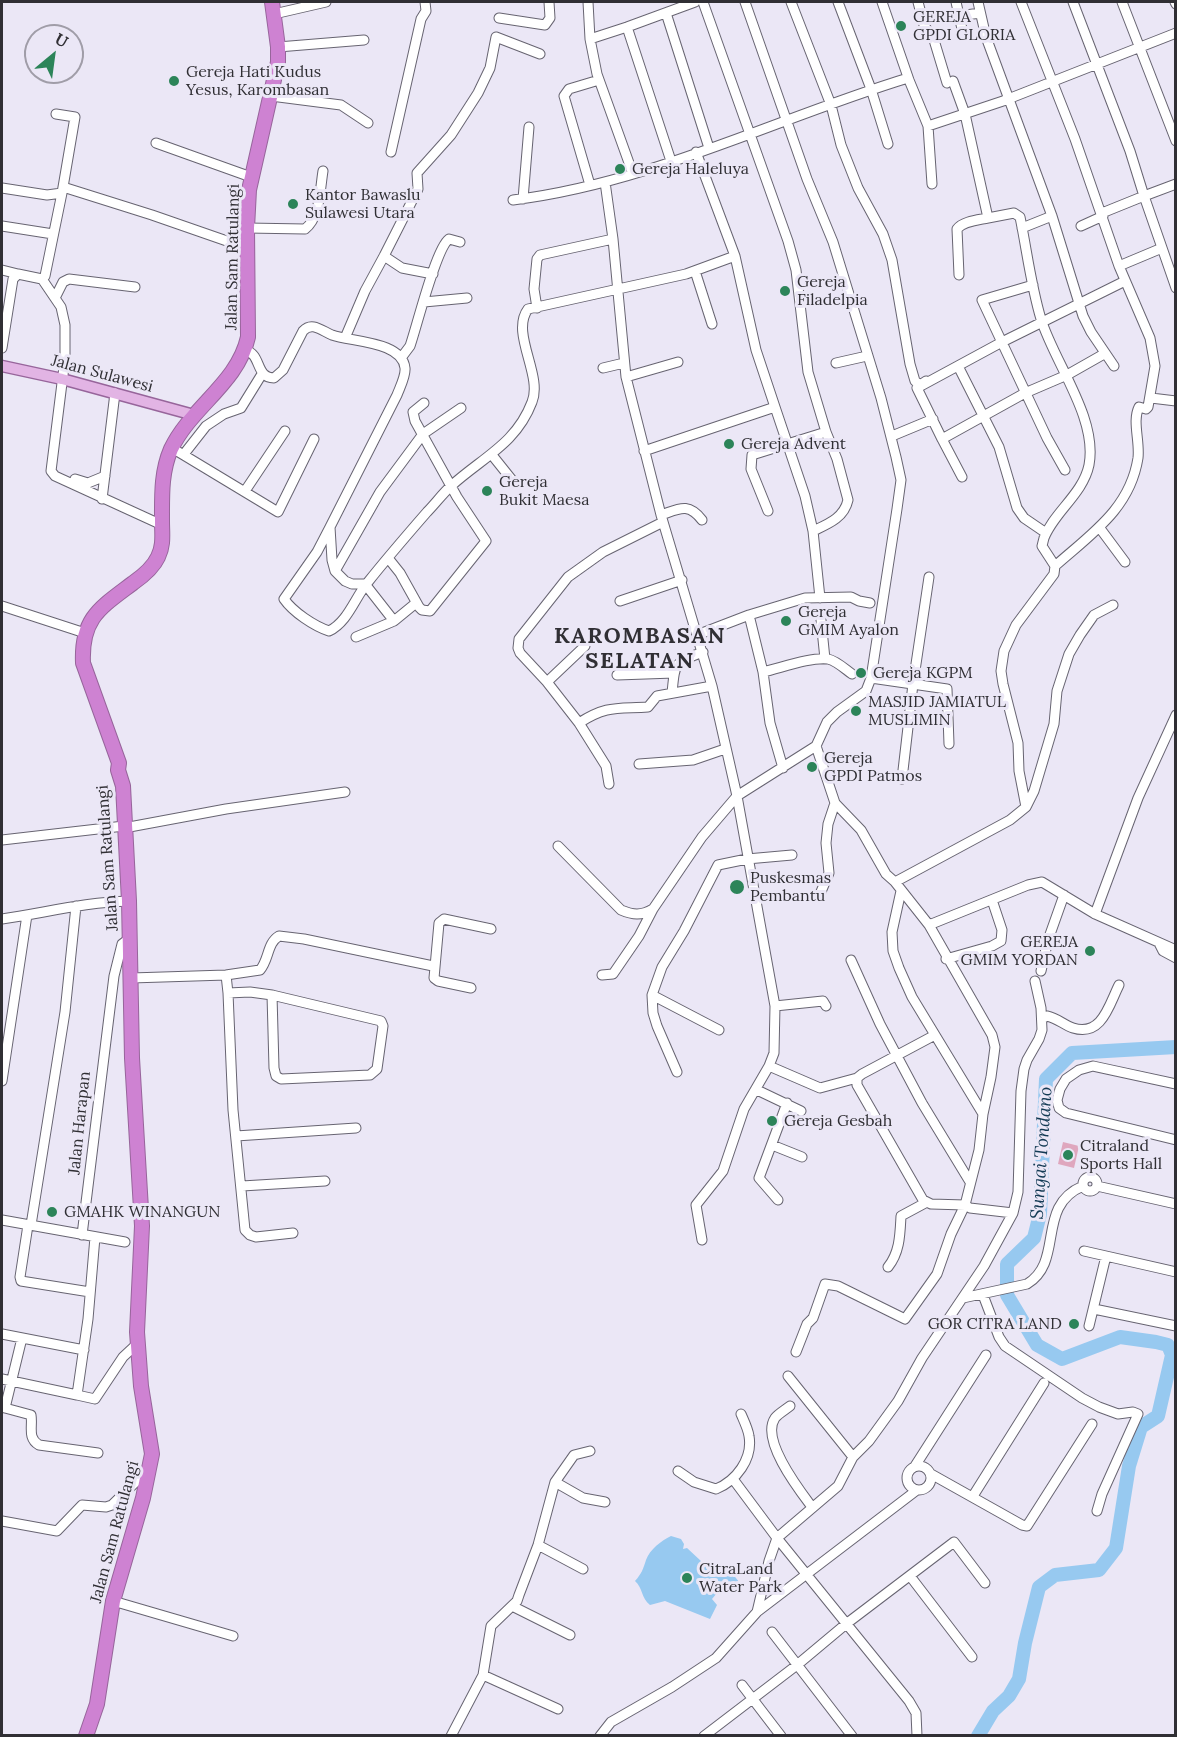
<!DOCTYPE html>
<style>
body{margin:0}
#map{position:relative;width:1177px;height:1737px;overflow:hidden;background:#ebe7f6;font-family:Lora,serif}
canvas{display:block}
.frame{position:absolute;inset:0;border:3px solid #302f34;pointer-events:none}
.north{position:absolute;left:24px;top:24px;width:60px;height:60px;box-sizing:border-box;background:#ebe7f6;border:2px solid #a09da8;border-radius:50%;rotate:29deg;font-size:16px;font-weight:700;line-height:24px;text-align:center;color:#302f34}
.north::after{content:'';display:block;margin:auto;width:21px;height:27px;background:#2c8459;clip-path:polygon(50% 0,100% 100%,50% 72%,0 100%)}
</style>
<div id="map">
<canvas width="1177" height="1737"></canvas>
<div class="frame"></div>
<div class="north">U</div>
</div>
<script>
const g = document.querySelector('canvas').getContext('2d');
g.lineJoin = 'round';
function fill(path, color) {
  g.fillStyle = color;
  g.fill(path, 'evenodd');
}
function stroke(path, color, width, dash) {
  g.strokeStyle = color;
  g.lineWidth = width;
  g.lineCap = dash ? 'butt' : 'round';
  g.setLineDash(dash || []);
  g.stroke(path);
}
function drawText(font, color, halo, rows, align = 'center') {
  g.font = font + ' Lora,serif';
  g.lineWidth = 6;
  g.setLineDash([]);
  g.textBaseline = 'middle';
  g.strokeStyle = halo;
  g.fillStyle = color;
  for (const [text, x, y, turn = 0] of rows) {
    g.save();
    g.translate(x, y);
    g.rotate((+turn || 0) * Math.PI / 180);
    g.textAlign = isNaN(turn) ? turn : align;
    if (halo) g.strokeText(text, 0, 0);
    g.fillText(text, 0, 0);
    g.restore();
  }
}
const green = new Path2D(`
 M1063,1142l16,4 -5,22 -16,-4z`);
const water = new Path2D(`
 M671,1536l10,3 3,5 -1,5 4,-1 14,13 9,5 8,-3 10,12 4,-2 11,14 -11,5 -10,-5 -10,12 5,6 -7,14 -45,-18 -15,4c-9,-7 -7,-17 -15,-24 7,-8 8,-12 11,-21 4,-11 15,-19 25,-24z`);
const river = new Path2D(`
 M978,1736l15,-25 16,-15 10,-17 6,-36 14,-56 16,-12 44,-5 17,-22 13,-82 12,-39 17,-11 14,-61 -4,-10 -12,-3 -36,-5 -58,22 -25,-14 -30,-50v-31l27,-26 6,-24 6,-135 26,-26 104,-6`);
const minor = new Path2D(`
 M588,2l2,37 7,35 36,100
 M703,2l85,239 8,29 12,102 18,60 11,27 11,41c-4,18 -20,24 -35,31
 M791,2l40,103 10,40 17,43 25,46 9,26 18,104 5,17 5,4 6,-4
 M838,2l33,87 17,55
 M882,2l27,78 19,46 4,58
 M918,2l6,23 10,15 13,43
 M956,2l6,27
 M978,2l8,35 66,179 31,100 8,16 23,34
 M1021,2l54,137 44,127 31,72 5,28 -7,41 -2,2 -7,-2c-7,14 1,34 -1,51 -8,51 -47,76 -83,108
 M1073,2l57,149 14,45 32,-12
 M1122,2l54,139
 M1175,2l1,2
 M666,13l43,135
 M274,14l52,-12
 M959,16l21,-3
 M499,18l46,7 5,-7 -1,-16
 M627,27l44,134
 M590,39l37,-12 68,-25
 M278,47l86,-7
 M953,81l12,33 23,104 26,-5 6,4c7,34 11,69 21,102 13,43 57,99 48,146 -6,29 -35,47 -45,73l-2,8 13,20 -1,8 -38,51 -12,26 -3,20 2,13 15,59 1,28 7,36
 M271,96l70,9 27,18
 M928,126l75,-25 173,-68
 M156,143l95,34
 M391,152l30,-133 5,-8 -1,-9
 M605,182l8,57 13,138 35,138 51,171 25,110 38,210 -1,47 -5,13 -25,43 -21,62 -27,34 6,35
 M590,185l-26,-89 5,-7 30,-9
 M63,187l89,28 95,33
 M2,188l45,7 15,-2
 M523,199l6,-72
 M513,200c138,-17 264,-82 395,-122
 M1102,213l42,-17 32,92
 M2,226l51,8
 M1081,226l22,-10
 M247,228l58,1c15,-11 15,-40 18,-58
 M1022,228l30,-12
 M384,256l18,12 31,6
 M1119,266l43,-18
 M2,270l16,4
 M695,271l17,53
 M959,275l-2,-46c6,-8 21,-9 31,-11
 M42,279l19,28 4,18v34l-14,112 4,5 107,49
 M1033,285l-51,15 65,138 18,32
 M55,298l8,-16 6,-3 66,8
 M424,302l43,-4
 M537,308l-3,-19 3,-30 3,-4 73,-16
 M345,338l20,-47 19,-35 34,-67 -1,-16 34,-38 27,-42 12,-25 6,-31 44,17
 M2,348l11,-69 5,-5 24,5 3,-3 17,-83 13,-76 -19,-3
 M245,350c17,4 10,28 29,28l9,-8 20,-39c9,-10 19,0 29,4 19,7 70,6 73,33 1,8 -5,19 -8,27l-67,132 2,33 3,11 10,10 7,3h13
 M1104,354l-37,21 -42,18 -83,46 -25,-51 85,-46 123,-61
 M401,358l9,-12c7,-20 26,-98 39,-107l11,3
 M836,363l31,-7
 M958,366l41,81 18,61 7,10 22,15
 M603,368l21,-5
 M626,377l52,-15
 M1151,398l25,3
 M775,407l30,89 8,35 7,67
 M892,436l41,-17
 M942,439l20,38
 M172,448l106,64 36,-73
 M644,451l131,-44 -19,-57 -21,-94 -39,-104
 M184,454l22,-28 18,-12 17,-6 21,-34
 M492,455l20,25
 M75,479l13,4 17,-7
 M245,491l40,-60
 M102,499l13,-106
 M768,511l-17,-42 1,-14 74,-23
 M661,515c18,-6 27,-13 41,5
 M330,527l-13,25 -33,47c9,13 30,27 45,32 19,-9 26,-34 39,-49 19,-24 39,-47 59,-70 8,-8 16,-19 24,-26 32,-29 65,-42 81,-84 11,-27 -22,-69 -4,-93l158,-35 49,-18
 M1099,527l26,35
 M388,558l12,15 19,34 3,3 8,1 56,-70 -29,-44 -42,-76 -2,-9 11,-9
 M335,571l45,-79 43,-58 38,-26
 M365,584l29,37
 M620,601l62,-21
 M2,606l83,27
 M749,615l14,57 7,51 13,45
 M821,620l4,39
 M697,635l52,-20 56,-17 46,-1 8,4 11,2
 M356,637l38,-16 22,-18
 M763,672c18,-4 47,-15 65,-13 9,2 18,11 24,15
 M617,675l57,-2
 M871,678l76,11 2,55
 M547,682l38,-36
 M672,693c3,-31 2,-30 31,-41
 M579,723c28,-18 38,-14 69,-16l9,-11 55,-10
 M639,764l54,-4 32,-11
 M902,779l11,-95 16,-107
 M609,784l-3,-18 -27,-43 -32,-41 -27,-29 -2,-5 1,-9 49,-62 35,-25 60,-30
 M124,828l102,-19 119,-17
 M2,840l122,-14
 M558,846l63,64c12,5 20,6 32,-1l49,-72 35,-41 79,-50 11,-24 10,-10 29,-21 5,-13 26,-169 4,-29 -5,-23 -15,-59 -48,-156 -26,-63 -62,-177
 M895,882l115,-62 16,-13 8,-16 20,-67 3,-33 12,-37 11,-19 14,-20 19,-10
 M901,891l-9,41 1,19 6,17 13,29 71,117
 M820,894l9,-21 -3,-30 2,-19 7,-21
 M1095,914l43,-116 38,-83
 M2,919c42,-6 84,-17 127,-18
 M929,925l99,-40 14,-3 53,32 81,36
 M1159,943l4,8 13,7
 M946,959l46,-13 9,-5 1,-11 -10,-30
 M851,960l29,64 42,79 48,79
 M1041,971l7,-31 16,-45
 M226,975l2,18 5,117 12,120 5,5 6,2 37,-4
 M602,975l11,-1 26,-38 14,-27
 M131,978l95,-3 34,-5c9,-10 7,-27 19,-34l25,3 129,27
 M471,988l-33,-7 -4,-3 5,-55 5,-4 47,10
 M228,993l22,-1 22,3 2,73 2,8 5,3 89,-4 7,-6 6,-43 -2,-5 -109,-26
 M652,995l67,35
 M775,1006l48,-5 3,5
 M1042,1019l5,-3c10,2 17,9 26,12 29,9 36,-23 46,-43
 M935,1035l-73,39 -5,4v7l66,115 8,4 34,1 5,3 43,5
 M769,1066l51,22 37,-10
 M677,1072l-20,-46 -4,-13 -1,-18 10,-28 22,-36 34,-66 29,-6 45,-4
 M2,1081l25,-166
 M1176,1084l-83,-18 -14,4 -13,9 -6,10 -3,11 2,8 7,5 110,27
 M757,1090l44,21
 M236,1136l120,-8
 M772,1145l30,12
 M1083 1184a7 7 0 1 1 14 0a7 7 0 1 1-14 0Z
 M242,1186l83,-5
 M1097,1186l79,18
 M778,1200l-19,-22 28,-75
 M2,1220l123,22
 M28,1225l-8,52 1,4 69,11
 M31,1225l34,-213 11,-106
 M82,1235l32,-259 8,-32 8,-6
 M1084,1251l92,21
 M888,1267c12,-15 12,-33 13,-51l26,-14
 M983,1295l16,42 6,9 77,52 17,9 19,7 15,-2 5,2 -36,80 -5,17
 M963,1298l64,-14c38,-23 8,-78 56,-98
 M1094,1309l82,17
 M1089,1326l17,-70
 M2,1334l82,16
 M796,1352l11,-28 6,-6 12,-34 13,2 67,33 32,-45 14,-40 14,-29 14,-55 4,-36 8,-37 4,-30 -3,-12 -63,-110 -34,-43 -9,-8 -25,-44 -26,-27 -19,-57
 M788,1376l65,81
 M2,1379l75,16 11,-76 7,-82
 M77,1395l18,4 28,-42 14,-13
 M790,1406c-5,4 -12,8 -15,12 -15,22 25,73 37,89
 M2,1407l3,1 17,-70
 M5,1408l26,7c2,11 -4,23 8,30l59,8
 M907 1478a12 12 0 1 1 24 0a12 12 0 1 1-24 0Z
 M915,1466l71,-111
 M678,1471l16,11 22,7c20,-8 37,-30 33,-53 -1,-7 -5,-15 -8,-22
 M931,1474l91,51 5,1 65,-102
 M733,1479l44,59 132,163 7,12 1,23
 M555,1482l28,16 22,4
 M973,1496l71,-113
 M2,1521l55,10 25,-26 24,2 6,-2 37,-36
 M538,1545l45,24
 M910,1576l62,81
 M113,1601l120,35
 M512,1606l58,29
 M757,1612l12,-51 8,-23 61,-52 15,-29 16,-16 29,-40 24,-43 62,-92 29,-53 5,-21 3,-101 3,-22 3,-9 12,-21 3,-9 -1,-22 -6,-27
 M772,1632l80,104
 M483,1675l75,34
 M742,1685l39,51
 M451,1736l32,-61 8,-49 26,-25 2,-6 19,-50 17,-63 19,-27 16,-4
 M600,1736l11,-14 61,-35 44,-29 41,-46 160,-122
 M704,1736l93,-71 49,-41 108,-82 31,41`);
const major = new Path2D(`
 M2,366l60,13 132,36`);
const highway = new Path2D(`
 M86,1736l11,-32 16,-103 30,-103 9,-44 -11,-68 -4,-54 5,-106 -10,-168 -3,-157 -6,-115 -5,-16 1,-7 -36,-100c-2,-45 17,-55 50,-80 10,-7 20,-15 25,-26 6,-12 4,-23 4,-36 0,-25 -1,-49 9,-72 20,-42 67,-66 77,-112l-1,-109 2,-38 29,-128v-15l-6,-45`);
const markers = [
 [901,26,6,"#2c8459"],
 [174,81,6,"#2c8459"],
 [620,169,6,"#2c8459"],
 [293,204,6,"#2c8459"],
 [785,291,6,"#2c8459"],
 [729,444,6,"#2c8459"],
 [487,491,6,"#2c8459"],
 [786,621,6,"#2c8459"],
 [861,673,6,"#2c8459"],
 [856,711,6,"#2c8459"],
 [812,767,6,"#2c8459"],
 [737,887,8,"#2c8459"],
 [1090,951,6,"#2c8459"],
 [772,1121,6,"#2c8459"],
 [1068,1155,6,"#2c8459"],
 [52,1212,6,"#2c8459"],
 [1074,1324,6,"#2c8459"],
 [687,1578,6,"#2c8459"]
];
const poiNames = [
 ["GEREJA",913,17],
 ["GPDI GLORIA",913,35],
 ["Gereja Hati Kudus",186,72],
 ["Yesus, Karombasan",186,90],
 ["Gereja Haleluya",632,169],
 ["Kantor Bawaslu",305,195],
 ["Sulawesi Utara",305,213],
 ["Gereja",797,282],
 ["Filadelpia",797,300],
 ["Gereja Advent",741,444],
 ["Gereja",499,482],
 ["Bukit Maesa",499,500],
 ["Gereja",798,612],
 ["GMIM Ayalon",798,630],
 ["Gereja KGPM",873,673],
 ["MASJID JAMIATUL",868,702],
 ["MUSLIMIN",868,720],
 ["Gereja",824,758],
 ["GPDI Patmos",824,776],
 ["Puskesmas",750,878],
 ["Pembantu",750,896],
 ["GEREJA",1078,942,"right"],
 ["GMIM YORDAN",1078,960,"right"],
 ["Gereja Gesbah",784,1121],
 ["Citraland",1080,1146],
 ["Sports Hall",1080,1164],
 ["GMAHK WINANGUN",64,1212],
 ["GOR CITRA LAND",1062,1324,"right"],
 ["CitraLand",699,1569],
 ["Water Park",699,1587]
];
const streetNames = [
 ["Jalan Sam Ratulangi",233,257,-89],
 ["Jalan Sulawesi",102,374,15],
 ["Jalan Sam Ratulangi",108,858,-94],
 ["Jalan Harapan",80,1123,-84],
 ["Jalan Sam Ratulangi",115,1532,-75]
];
const waterNames = [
 ["Sungai Tondano",1042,1153,-86]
];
const districtNames = [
 ["KAROMBASAN",640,637],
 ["SELATAN",640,662]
];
fill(green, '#dfa7be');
fill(water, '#97c9f0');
stroke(river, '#97c9f0', 14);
stroke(minor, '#676471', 11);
stroke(major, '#97659b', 13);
stroke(highway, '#97659b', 16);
stroke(minor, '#fff', 9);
stroke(major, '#e2b4e4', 10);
stroke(highway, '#ce82d2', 14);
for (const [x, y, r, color] of markers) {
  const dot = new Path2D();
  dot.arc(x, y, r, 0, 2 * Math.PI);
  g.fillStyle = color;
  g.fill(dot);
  stroke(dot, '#ebe7f6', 2);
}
drawText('16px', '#302f34', '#ebe7f6', poiNames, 'left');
drawText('16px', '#302f34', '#ebe7f6', streetNames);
drawText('italic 18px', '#133a54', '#ebe7f6', waterNames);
g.letterSpacing = '1.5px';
drawText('bold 22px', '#302f34', '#ebe7f6', districtNames);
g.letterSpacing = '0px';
</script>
